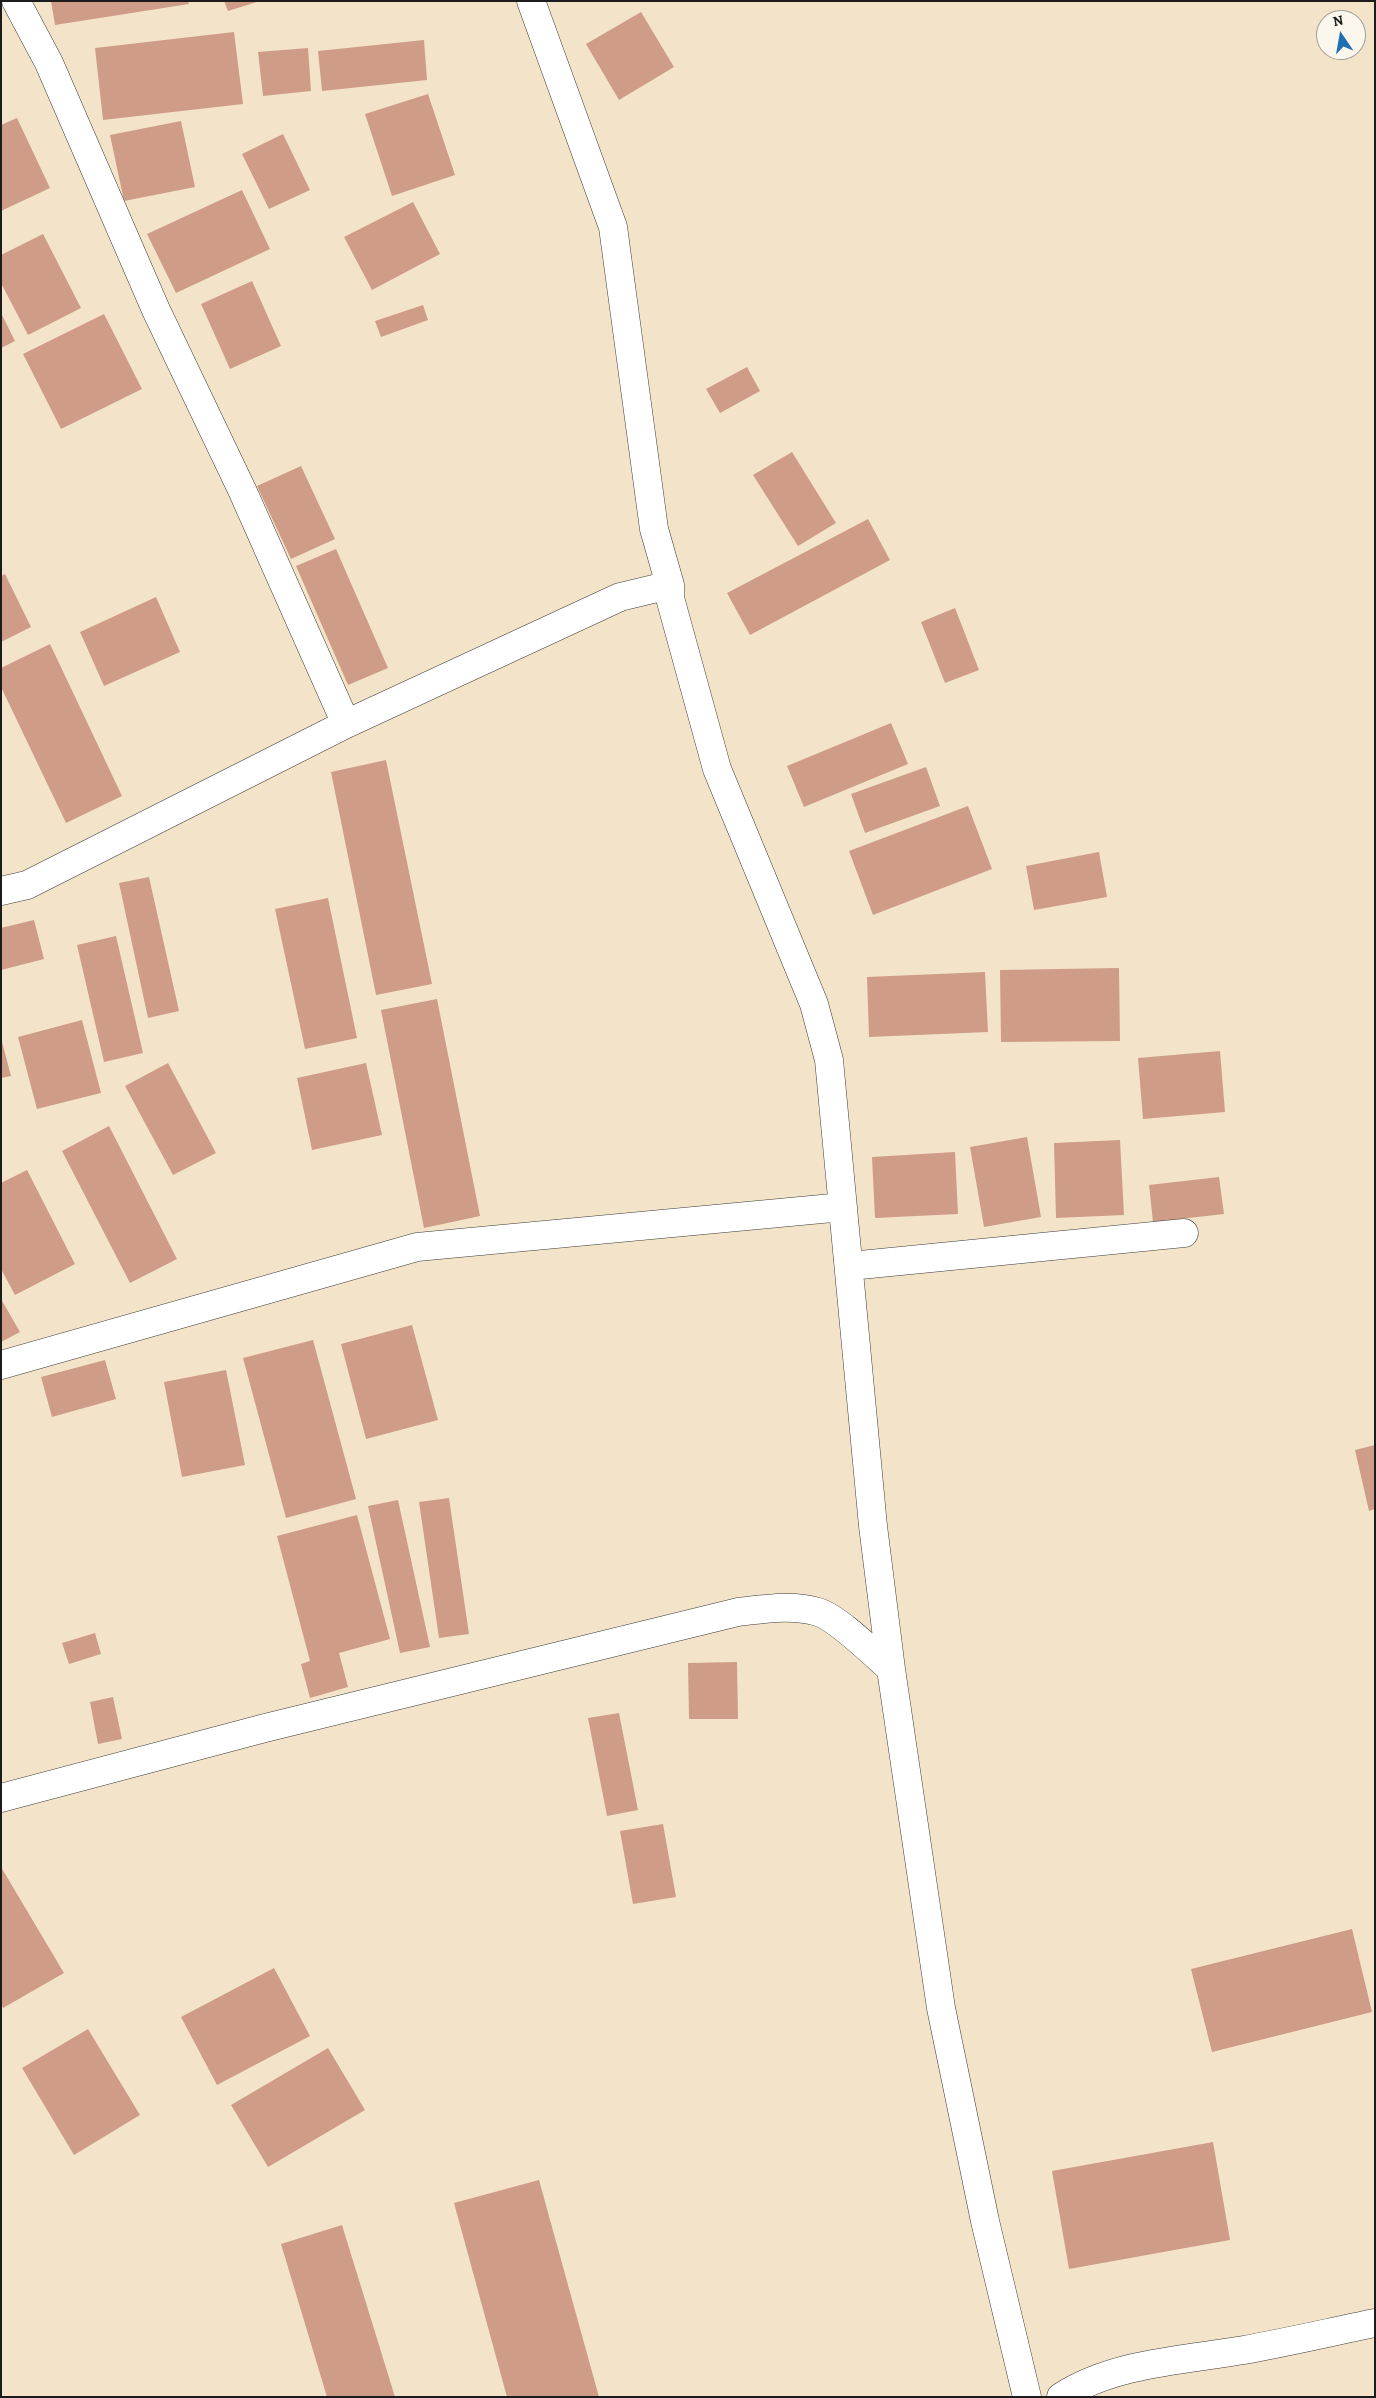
<!DOCTYPE html>
<style>
body{margin:0}
#map{position:relative;width:1376px;height:2398px;overflow:hidden;background:#f3e4c9;font-family:Alegreya,serif}
canvas{display:block}
.frame{position:absolute;inset:0;border:2px solid #1c1c1c;pointer-events:none}
.north{position:absolute;left:1316px;top:10px;width:50px;height:50px;box-sizing:border-box;background:#fbf7ec;border:1px solid #a29f99;border-radius:50%;rotate:348deg;font-size:14px;font-weight:700;line-height:20px;text-align:center;color:#1c1c1c}
.north::after{content:'';display:block;margin:auto;width:18px;height:22px;background:#1f6fb2;clip-path:polygon(50% 0,100% 100%,50% 72%,0 100%)}
</style>
<div id="map">
<canvas width="1376" height="2398"></canvas>
<div class="frame"></div>
<div class="north">N</div>
</div>
<script>
const g = document.querySelector('canvas').getContext('2d');
g.lineJoin = 'round';
function fill(path, color) {
  g.fillStyle = color;
  g.fill(path, 'evenodd');
}
function stroke(path, color, width, dash) {
  g.strokeStyle = color;
  g.lineWidth = width;
  g.lineCap = dash ? 'butt' : 'round';
  g.setLineDash(dash || []);
  g.stroke(path);
}
const building = new Path2D(`
 M51,1h137l1,3 -134,21z
 M224,1h33v1l-29,9z
 M641,12l33,55 -55,33 -33,-56z
 M234,32l9,72 -140,16 -8,-72z
 M424,40l3,40 -105,11 -4,-40z
 M308,48l3,43 -48,5 -5,-44z
 M428,94l27,81 -63,21 -27,-82z
 M17,118l33,70 -49,23v-86z
 M181,121l14,66 -71,14 -14,-66z
 M283,134l27,56 -41,19 -27,-55z
 M242,190l28,59 -94,44 -29,-59z
 M413,202l27,52 -68,36 -28,-53z
 M43,234l38,74 -53,27 -27,-52v-28z
 M252,281l29,65 -51,23 -29,-65z
 M423,305l5,15 -47,17 -6,-16z
 M1,313l14,28 -14,7z
 M104,314l38,75 -81,40 -38,-75z
 M747,367l13,24 -40,22 -14,-24z
 M792,452l44,71 -38,23 -45,-71z
 M301,466l34,73 -44,20 -34,-73z
 M868,519l22,41 -140,75 -23,-42z
 M336,549l52,119 -40,17 -52,-119z
 M5,574l26,53 -30,15v-66z
 M156,597l24,55 -76,34 -24,-54z
 M955,608l24,62 -34,13 -24,-61z
 M50,644l72,152 -56,27 -65,-136v-19z
 M891,723l17,41 -104,43 -17,-41z
 M386,760l46,224 -56,11 -45,-223z
 M926,767l14,39 -75,27 -14,-39z
 M968,806l24,63 -119,46 -24,-64z
 M1099,852l8,45 -73,13 -8,-44z
 M149,877l30,134 -31,7 -29,-135z
 M328,898l29,140 -52,11 -30,-140z
 M34,920l10,39 -43,11v-42z
 M116,936l27,117 -39,9 -27,-117z
 M1119,968l1,73 -119,1 -1,-72z
 M985,972l3,60 -119,5 -2,-60z
 M437,999l43,217 -56,12 -43,-218z
 M82,1020l19,73 -64,16 -19,-72z
 M1,1038l10,38 -10,2z
 M1220,1051l5,61 -82,7 -5,-61z
 M168,1063l48,90 -43,22 -48,-89z
 M366,1063l16,72 -70,15 -15,-72z
 M109,1126l68,133 -47,24 -68,-132z
 M1027,1137l14,80 -57,10 -14,-80z
 M1120,1140l4,75 -68,3 -2,-75z
 M955,1152l3,62 -83,4 -3,-61z
 M27,1170l48,94 -60,31 -14,-26v-86z
 M1219,1177l5,37 -71,8 -4,-37z
 M1,1299l19,33 -19,10z
 M412,1325l26,95 -72,19 -25,-95z
 M313,1340l43,159 -70,19 -43,-160z
 M105,1360l11,39 -64,18 -11,-40z
 M226,1370l19,95 -63,12 -18,-95z
 M1375,1445v64l-6,2 -14,-61z
 M449,1498l20,136 -30,4 -20,-136z
 M398,1500l32,147 -30,6 -32,-147z
 M357,1515l33,124 -51,14 9,34 -38,11 -9,-34 9,-3 -33,-125z
 M95,1633l6,21 -32,10 -7,-21z
 M737,1662l1,57h-49l-1,-56z
 M113,1697l9,42 -24,5 -8,-42z
 M619,1713l19,97 -31,6 -19,-98z
 M663,1824l13,73 -43,7 -13,-73z
 M1,1867l63,106 -61,35 -2,-4z
 M1352,1929l20,83 -160,40 -21,-83z
 M274,1968l36,68 -93,49 -36,-68z
 M88,2029l52,86 -66,40 -52,-87z
 M328,2048l37,62 -97,57 -37,-62z
 M1213,2142l17,98 -161,29 -17,-98z
 M539,2180l60,217h-92l-53,-194z
 M342,2225l53,172h-68l-46,-153z`);
const street = new Path2D(`
 M16,1l33,62 107,247 87,182 103,232
 M531,1l82,226 41,302 16,56v13l47,171 97,235 15,56 44,466 18,143 50,339 44,213 42,176
 M1,891l26,-6 319,-161 274,-127 50,-12
 M850,1266l334,-33
 M1,1365l416,-118 426,-40
 M1,1798l264,-70 473,-116c27,-3 54,-8 80,0 20,6 57,43 73,57
 M1061,2397c52,-34 123,-37 183,-47 44,-8 87,-18 131,-27`);
fill(building, '#cf9c88');
stroke(street, '#3c3a36', 29);
stroke(street, '#fff', 28);
</script>
